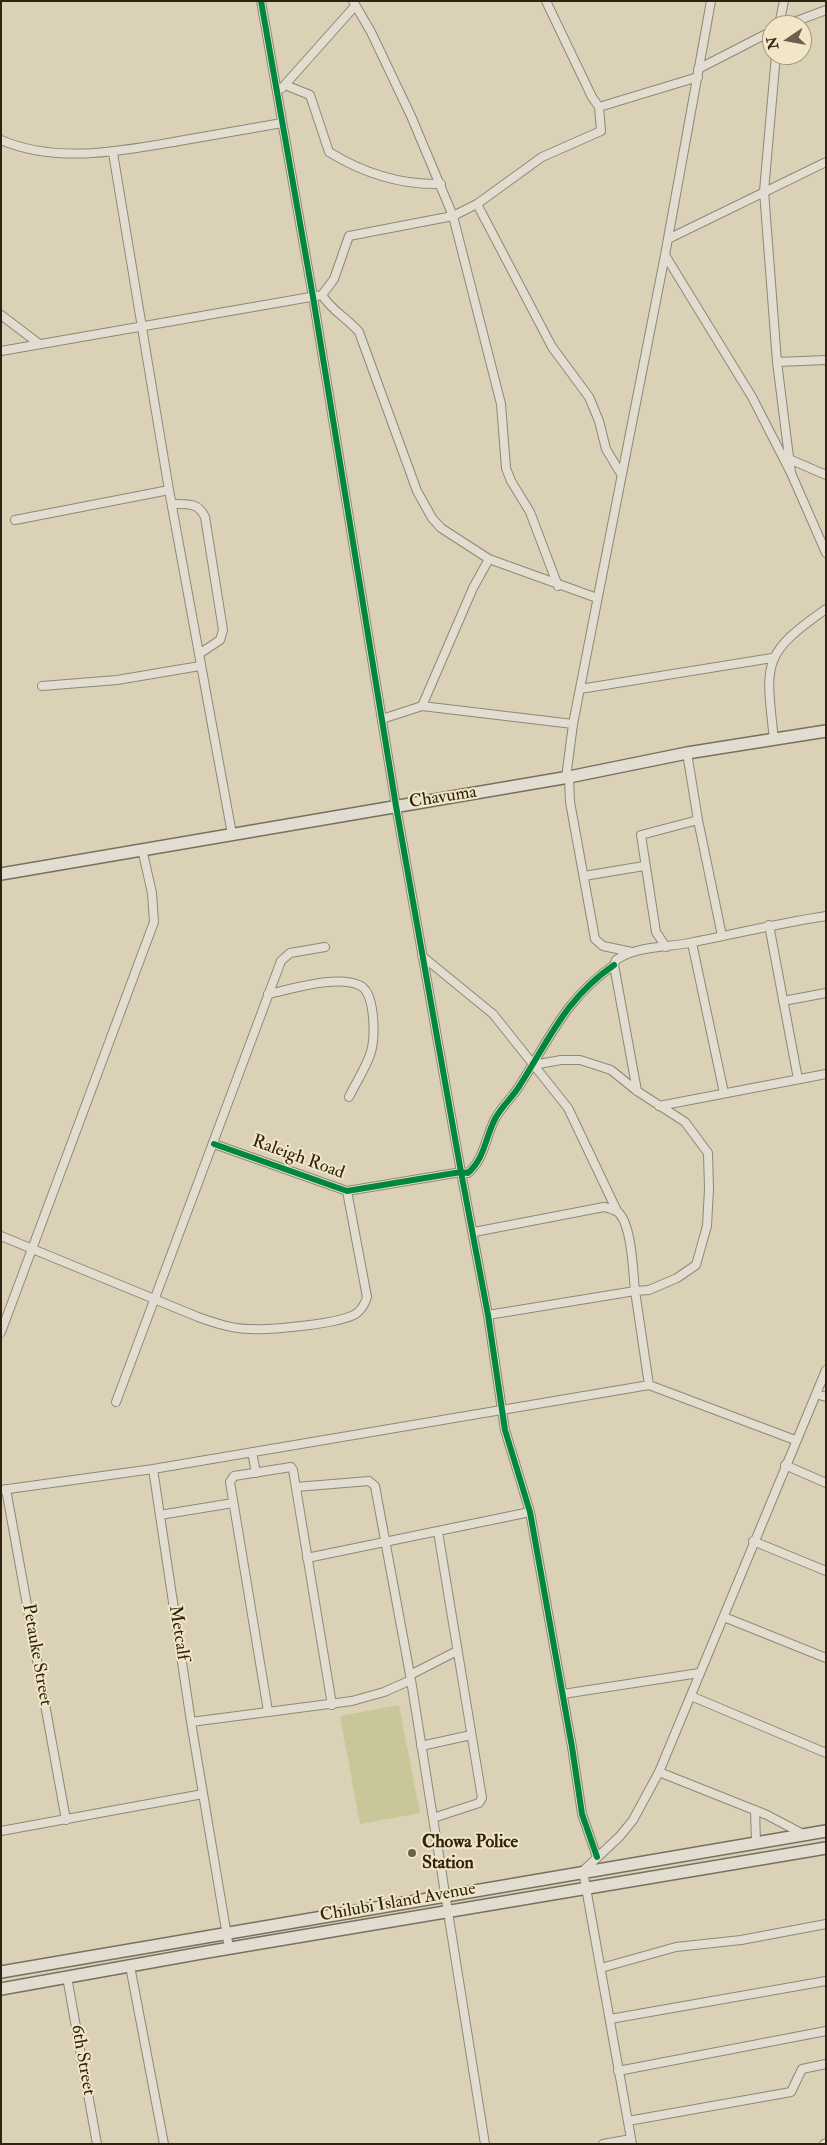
<!DOCTYPE html>
<style>
body{margin:0}
#map{position:relative;width:827px;height:2145px;overflow:hidden;background:#dad1b6;font-family:"IM FELL Double Pica",serif}
canvas{display:block}
.frame{position:absolute;inset:0;border:2px solid #302212;pointer-events:none}
.north{position:absolute;left:762px;top:15px;width:50px;height:50px;box-sizing:border-box;background:#f1e6c6;border:1px solid #a4987e;border-radius:50%;rotate:258deg;font-size:14px;font-weight:700;line-height:20px;text-align:center;color:#302212}
.north::after{content:'';display:block;margin:auto;width:18px;height:22px;background:#6c5f4b;clip-path:polygon(50% 0,100% 100%,50% 72%,0 100%)}
</style>
<div id="map">
<canvas width="827" height="2145"></canvas>
<div class="frame"></div>
<div class="north">N</div>
</div>
<script>
const g = document.querySelector('canvas').getContext('2d');
g.lineJoin = 'round';
function fill(path, color) {
  g.fillStyle = color;
  g.fill(path, 'evenodd');
}
function stroke(path, color, width, dash) {
  g.strokeStyle = color;
  g.lineWidth = width;
  g.lineCap = dash ? 'butt' : 'round';
  g.setLineDash(dash || []);
  g.stroke(path);
}
function drawText(font, color, halo, rows, align = 'center') {
  g.font = font + ' "IM FELL Double Pica",serif';
  g.lineWidth = 4;
  g.setLineDash([]);
  g.textBaseline = 'middle';
  g.strokeStyle = halo;
  g.fillStyle = color;
  for (const [text, x, y, turn = 0] of rows) {
    g.save();
    g.translate(x, y);
    g.rotate((+turn || 0) * Math.PI / 180);
    g.textAlign = isNaN(turn) ? turn : align;
    if (halo) g.strokeText(text, 0, 0);
    g.fillText(text, 0, 0);
    g.restore();
  }
}
const green = new Path2D(`
 M399,1705l21,108 -60,11 -20,-108z`);
const street = new Path2D(`
 M261,1l52,296 83,509 65,366 7,1c17,-15 17,-35 27,-54 6,-12 18,-22 25,-34 30,-47 46,-87 94,-120
 M353,1l18,31 40,84 42,100 48,188 5,64 5,13 19,31 28,74
 M779,25l5,-24
 M786,25l40,-15
 M776,55l-12,136 13,171 14,111
 M698,69l74,-38
 M285,85l25,10 19,57c34,21 72,33 112,32
 M282,88l73,-82
 M599,107l99,-30
 M1,140c56,24 120,11 178,1 34,-6 69,-12 103,-18
 M113,153l56,337 63,344
 M477,204l75,143 37,50 10,24 7,28 15,25
 M668,239l158,-77
 M665,255l87,142 39,76 35,80
 M322,295c10,16 25,23 37,37l58,159 15,27 9,10 48,31 108,39
 M1,315l37,28
 M1,351l321,-56 12,-16 15,-43 104,-20 24,-12 65,-47 59,-26 -2,-24 -7,-10 -46,-96
 M777,362l49,-2
 M789,459l37,16
 M172,504c15,0 26,-2 33,13l18,113 -3,10 -21,14
 M15,520l154,-30
 M42,686l75,-6 83,-14
 M580,689l192,-31
 M422,706l51,-118 16,-29
 M382,719l40,-13 151,18
 M774,740c-8,-76 -14,-85 52,-131
 M687,753l11,67 24,116
 M569,777l1,25 25,137 8,7 29,6
 M566,778l7,-54 92,-469 46,-254
 M584,876l60,-10
 M769,925l29,154
 M692,943l32,150
 M666,947l-10,-15 -15,-97 57,-15
 M422,956l71,58 75,94 49,103
 M268,994c24,-5 68,-19 91,-9 17,7 16,52 12,67 -5,16 -15,30 -22,45
 M783,1001l43,-8
 M637,1091l-23,-126 2,-5c21,-15 53,-12 78,-18 44,-9 87,-19 132,-26
 M659,1106l167,-32
 M214,1144l133,47 114,-19 27,143 17,115 25,82 42,235 10,67 15,43
 M474,1232l130,-25c5,1 11,3 15,6 13,14 14,59 16,78l14,-1 28,-12 19,-13 11,-39 2,-37 -1,-36 -23,-31 -48,-31 -26,-21 -31,-10h-19l-28,5
 M1,1236l197,81c17,6 34,12 53,12 20,1 91,-5 106,-16 6,-5 8,-9 10,-16l-20,-106
 M488,1315l147,-24 14,94
 M1,1332l153,-410 -2,-29 -10,-44
 M816,1394l10,3
 M116,1402l165,-441 9,-8 35,-6
 M252,1452l4,21
 M785,1465l41,18
 M153,1469l38,253 38,226
 M296,1487l73,-6 6,5 36,194 74,464
 M6,1489l60,331
 M1,1490l152,-21 496,-84 146,55
 M160,1515l73,-12
 M753,1541l73,30
 M307,1558l223,-46
 M724,1617l102,41
 M410,1675l47,-24
 M563,1694l136,-21
 M691,1696l135,57
 M268,1711l-38,-229 4,-6 57,-9 2,3 39,235
 M191,1722l161,-21 32,-9 27,-12
 M421,1746l50,-11
 M659,1772l108,43 36,19
 M755,1810l1,32
 M433,1818l46,-15 3,-5 -44,-266
 M1,1831l202,-37
 M130,1966l34,178
 M601,1968l75,-21 65,-7 85,-16
 M67,1977l30,167
 M610,2019l216,-38
 M618,2071l208,-40
 M628,2121l163,-29 11,-23 24,-5
 M603,2144l28,-5
 M632,2144l-49,-273 37,-35 13,-16 26,-48 167,-402
 M824,2144l2,-1`);
const secondary = new Path2D(`
 M1,874l568,-97 118,-24 139,-22
 M1,1972l825,-141
 M1,1989l206,-37 619,-104`);
const cycleway = new Path2D(`
 M261,1l52,296 83,509 65,366 7,1c17,-15 17,-35 27,-54 6,-12 18,-22 25,-34 30,-47 46,-87 94,-120
 M214,1144l133,47 114,-19 27,143 17,115 25,82 42,235 10,67 15,43`);
const markers = [
 [412,1853,5,"#6c5f4b"]
];
const streetNames = [
 ["Chavuma",443,798,-9],
 ["Raleigh Road",298,1158,20],
 ["Metcalf",178,1633,81],
 ["Petauke Street",36,1655,80],
 ["Chilubi Island Avenue",398,1903,-10],
 ["6th Street",82,2060,80]
];
const poiNames = [
 ["Chowa Police",422,1843],
 ["Station",422,1864]
];
fill(green, '#c9c79a');
stroke(street, '#8f8877', 10);
stroke(secondary, '#777061', 14);
stroke(street, '#e2ddd0', 8);
stroke(secondary, '#e2ddd0', 11);
stroke(cycleway, '#00873e', 6);
for (const [x, y, r, color] of markers) {
  const dot = new Path2D();
  dot.arc(x, y, r, 0, 2 * Math.PI);
  g.fillStyle = color;
  g.fill(dot);
  stroke(dot, '#f1e6c6', 2);
}
drawText('18px', '#302212', '#f1e6c6', streetNames);
drawText('bold 18px', '#302212', '#f1e6c6', poiNames, 'left');
</script>
